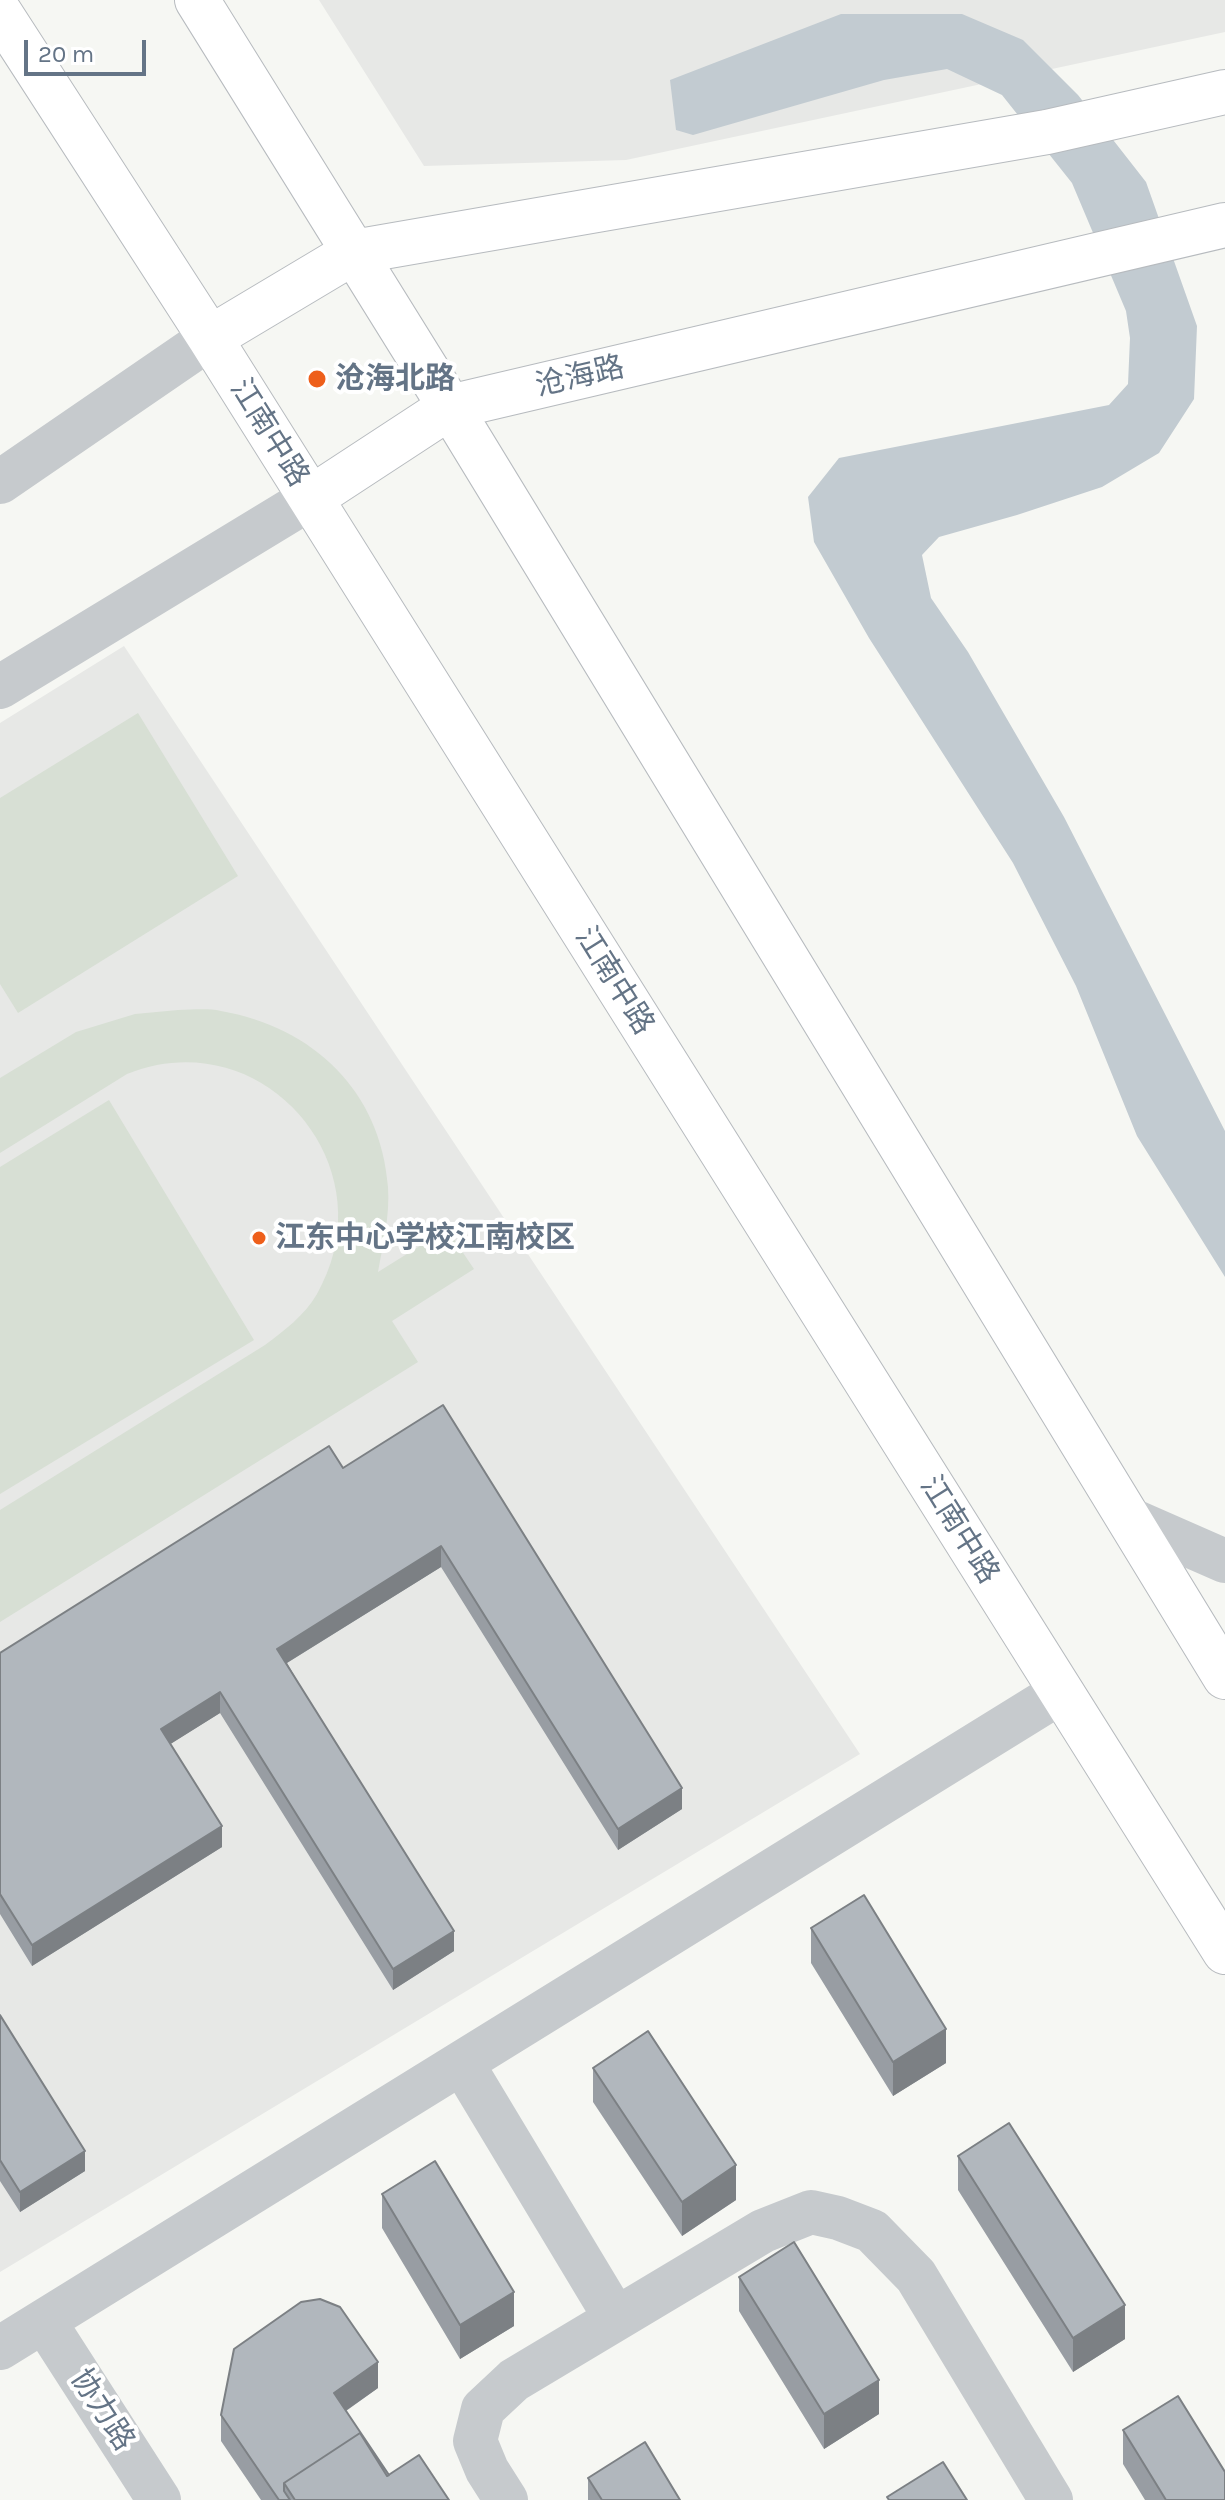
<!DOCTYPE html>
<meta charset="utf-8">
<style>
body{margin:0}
#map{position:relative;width:1225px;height:2500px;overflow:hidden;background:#f6f7f3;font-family:Karla,sans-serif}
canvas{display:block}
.scale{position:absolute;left:24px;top:40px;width:122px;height:36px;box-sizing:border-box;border:4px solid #647486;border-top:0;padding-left:10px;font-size:24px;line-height:28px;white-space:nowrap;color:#647486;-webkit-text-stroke:6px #fff;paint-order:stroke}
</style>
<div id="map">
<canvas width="1225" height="2500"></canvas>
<div class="scale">20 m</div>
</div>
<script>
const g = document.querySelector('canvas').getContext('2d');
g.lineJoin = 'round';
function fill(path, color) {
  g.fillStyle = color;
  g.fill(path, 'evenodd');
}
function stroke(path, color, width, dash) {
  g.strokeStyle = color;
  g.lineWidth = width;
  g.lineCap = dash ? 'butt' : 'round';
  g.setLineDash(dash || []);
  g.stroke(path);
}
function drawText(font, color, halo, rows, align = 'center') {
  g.font = font + ' Karla,"Noto Sans SC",sans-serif';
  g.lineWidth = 8;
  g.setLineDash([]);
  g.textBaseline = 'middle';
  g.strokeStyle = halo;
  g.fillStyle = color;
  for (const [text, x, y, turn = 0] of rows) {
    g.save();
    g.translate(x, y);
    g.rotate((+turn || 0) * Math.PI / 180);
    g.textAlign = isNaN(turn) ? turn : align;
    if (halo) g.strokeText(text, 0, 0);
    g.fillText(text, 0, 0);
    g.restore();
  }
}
const built = new Path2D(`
 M319,0h906v32l-599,128 -202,6z
 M124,646l736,1108 -860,518v-1549z`);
const green = new Path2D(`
 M138,713l100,163 -220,137 -18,-29v-186z
 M178,1010c14,0 29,-2 43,1 92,16 160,80 167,176 2,29 -5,57 -10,85l69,-43 27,40 -82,52 26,41 -418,260v-112l265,-165c20,-15 39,-29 52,-51 73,-127 -54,-275 -190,-220l-127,79v-75l76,-46 59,-18z
 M109,1100l145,240 -254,154v-327z`);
const water = new Path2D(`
 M841,14h121l61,26 55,55 68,87 51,144 -3,73 -35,54 -57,34 -85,28 -78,22 -17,18 9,43 37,54 96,165 161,314v146l-88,-141 -61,-150 -63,-123 -144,-225 -55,-96 -6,-45 31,-39 270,-53 19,-21 2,-46 -4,-27 -54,-128 -70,-88 -55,-26 -63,11 -191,55 -17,-5 -6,-50z`);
const minor = new Path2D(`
 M0,482l210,-144
 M0,687l311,-189
 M1129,1519l96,42
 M462,2063l154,256
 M44,2321l115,179
 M0,2348l1061,-656
 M506,2500l-19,-30 -12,-29 8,-32 31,-29 249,-149 48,-19 27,6 34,13 44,45 135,224`);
const major = new Path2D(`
 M197,0l253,407 775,1270
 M0,13l210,325 1015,1614
 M210,338l144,-86 693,-120 178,-40
 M311,498l139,-91 775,-182`);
const wall = new Path2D(`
 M443,1405l239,404 -64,41 -177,-283 -154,96 167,288 -61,39 -173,-277 -50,31 52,103 -190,119 -32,-52v-261l343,-185z
 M811,1928l135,135 -53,33 -82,-133z
 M0,2015l85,156 -65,41 -20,-31z
 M593,2068l143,132 -54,36 -89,-134z
 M958,2156l167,183 -52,33 -115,-182z
 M382,2194l132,132 -54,33 -78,-131z
 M739,2277l140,137 -55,35 -85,-138z
 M378,2388l-32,23 43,64 60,25h-188l-40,-59v-26z
 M1123,2430l102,70h-80l-22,-36z
 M588,2478l92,22h-92z`);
const shadedWall = new Path2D(`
 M441,1546v21l-164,102v-20z
 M220,1692v21l-59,37v-21z
 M682,1788v21l-64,41v-21z
 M222,1826v21l-190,119v-21z
 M454,1931v20l-61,39v-21z
 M946,2029v34l-53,33v-34z
 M85,2151v20l-65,41v-20z
 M736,2165v35l-54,36v-34z
 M514,2292v34l-54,33v-34z
 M1125,2305v34l-52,33v-34z
 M378,2362v26l-44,31v-26z
 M879,2380v34l-55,35v-35z`);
const building = new Path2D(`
 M443,1405l239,383 -64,41 -177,-283 -164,103 177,282 -61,38 -173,-277 -59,37 61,97 -190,119 -32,-51v-241l329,-207 14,22z
 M864,1895l82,134 -53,33 -82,-134z
 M0,2015l85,136 -65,41 -20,-32z
 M648,2031l88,134 -54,37 -89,-134z
 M1009,2123l116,182 -52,33 -115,-182z
 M435,2161l79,131 -54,33 -78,-131z
 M794,2242l85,138 -55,34 -85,-137z
 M320,2299l20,8 38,55 -44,31 55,82 -2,1 -27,-43 -76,50v8l6,9h-11l-58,-85 13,-66 67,-47z
 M1178,2396l47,76v28h-59l-43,-70z
 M360,2433l27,43 32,-21 30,45h-154l-11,-17z
 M645,2442l35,58h-78l-14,-22z
 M943,2462l24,38h-78l-2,-3z`);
const markers = [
 [317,379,10,"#ee5f1b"],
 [259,1238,8,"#ee5f1b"]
];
const streetNames = [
 ["沧海路",580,377,-13],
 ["江南中路",269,433,58],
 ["江南中路",614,981,58],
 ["江南中路",959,1530,58],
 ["协力路",102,2410,57]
];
const poiNames = [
 ["沧海北路",335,379],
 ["江东中心学校江南校区",275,1238]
];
fill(built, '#e7e8e6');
fill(green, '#d7dfd4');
fill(water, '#c2cbd1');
stroke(major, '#b7bbbf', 46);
stroke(minor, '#c6cacd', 44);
stroke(major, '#fff', 44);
fill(wall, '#989da3');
fill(shadedWall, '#7c8084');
fill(building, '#b1b7bd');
stroke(building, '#7c8084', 2);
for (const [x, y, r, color] of markers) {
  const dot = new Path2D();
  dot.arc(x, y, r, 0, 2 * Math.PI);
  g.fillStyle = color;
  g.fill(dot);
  stroke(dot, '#fff', 3);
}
drawText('30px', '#647486', '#fff', streetNames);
drawText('bold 30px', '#647486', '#fff', poiNames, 'left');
</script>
